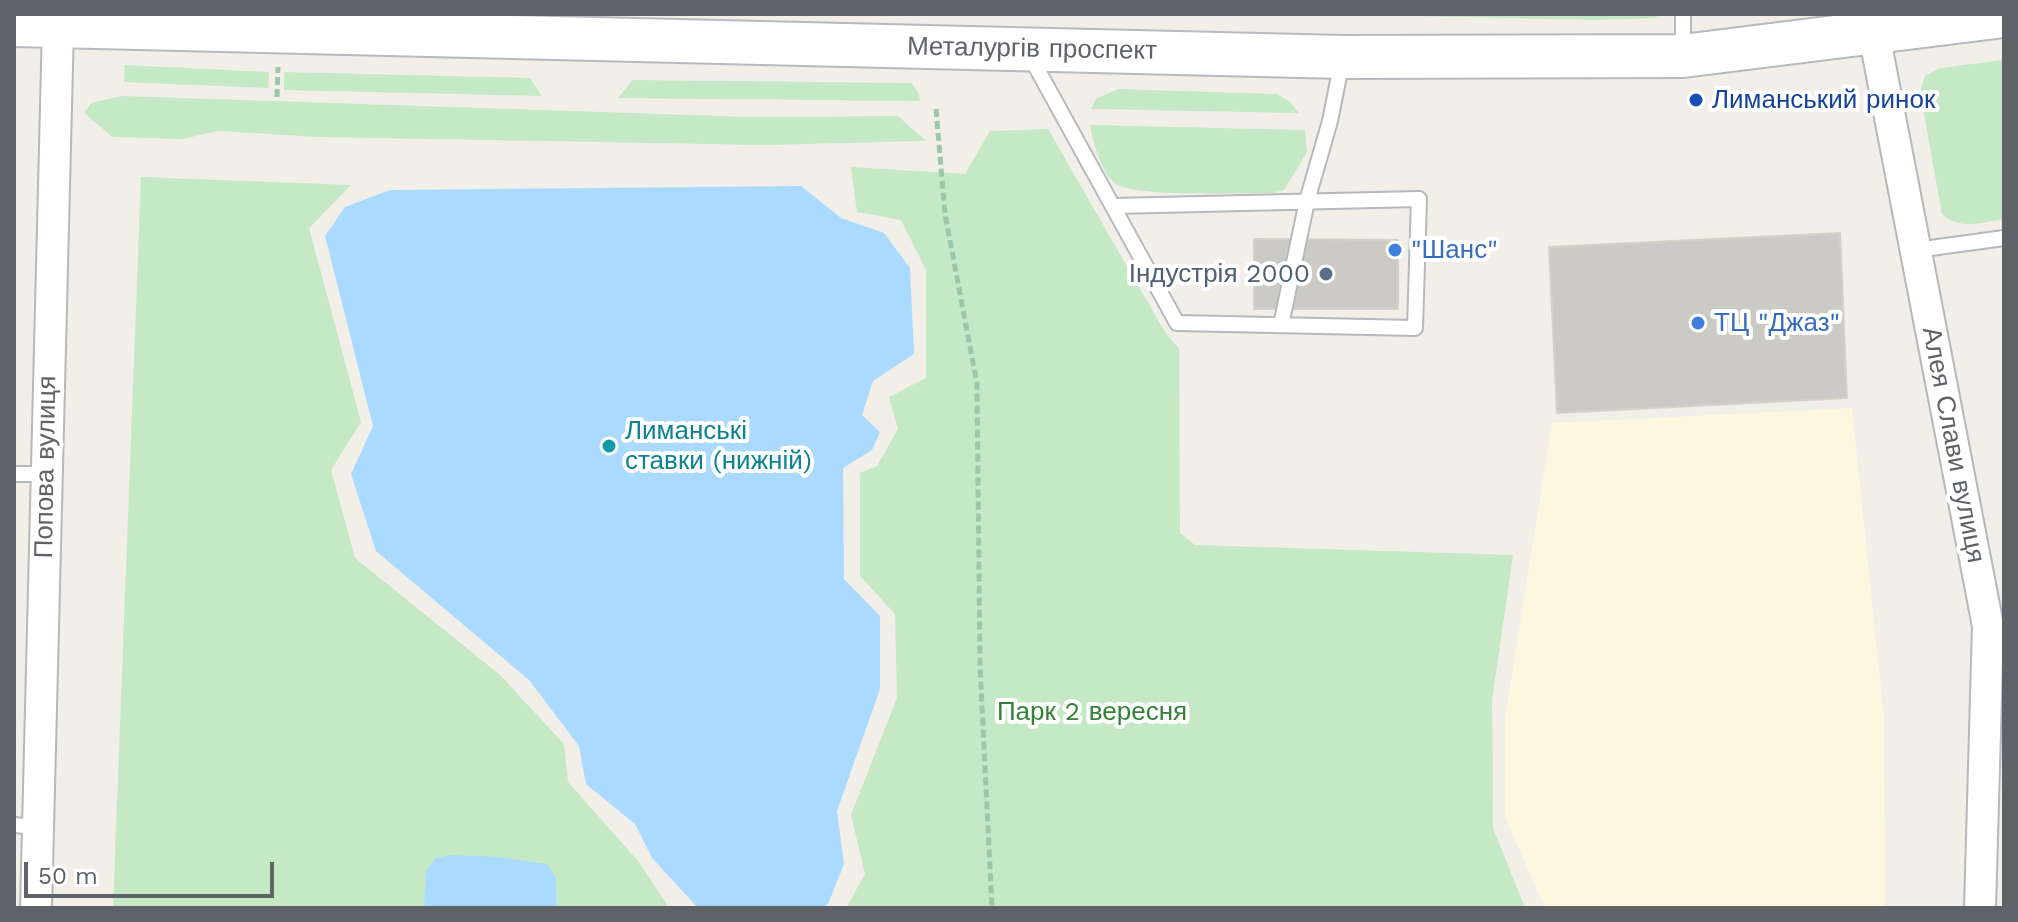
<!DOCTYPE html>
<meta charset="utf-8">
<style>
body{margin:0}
#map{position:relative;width:2018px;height:922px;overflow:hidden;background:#f1efe8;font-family:"Work Sans",sans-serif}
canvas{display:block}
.frame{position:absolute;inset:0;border:16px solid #5f6368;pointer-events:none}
.scale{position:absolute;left:24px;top:862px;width:250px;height:36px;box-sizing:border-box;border:4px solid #5f6368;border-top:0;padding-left:10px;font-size:24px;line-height:28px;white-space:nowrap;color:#5f6368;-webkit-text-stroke:6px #fff;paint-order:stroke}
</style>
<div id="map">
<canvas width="2018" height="922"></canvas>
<div class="frame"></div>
<div class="scale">50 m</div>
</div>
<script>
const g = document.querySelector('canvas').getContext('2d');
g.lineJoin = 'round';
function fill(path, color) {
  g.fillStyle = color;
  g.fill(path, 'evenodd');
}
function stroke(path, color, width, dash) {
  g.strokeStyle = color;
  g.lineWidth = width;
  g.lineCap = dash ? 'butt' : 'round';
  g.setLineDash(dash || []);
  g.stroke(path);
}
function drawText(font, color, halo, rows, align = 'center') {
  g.font = font + ' "Work Sans",sans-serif';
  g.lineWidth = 8;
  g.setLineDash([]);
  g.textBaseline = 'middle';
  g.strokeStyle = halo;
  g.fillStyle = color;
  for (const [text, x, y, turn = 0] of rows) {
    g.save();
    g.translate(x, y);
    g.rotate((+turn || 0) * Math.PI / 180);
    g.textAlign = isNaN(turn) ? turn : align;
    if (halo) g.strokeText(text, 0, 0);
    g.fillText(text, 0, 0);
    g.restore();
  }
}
const commercial = new Path2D(`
 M1852,408l32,310 1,190h-340l-40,-91v-99l47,-295z`);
const green = new Path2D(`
 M1329,14h334l-9,4 -57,2z
 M2004,60v159c-24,3 -43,12 -62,-5l-22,-123 5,-15 15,-8z
 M125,65l144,7 -1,16 -144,-6z
 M284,72l246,6 12,18 -258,-6z
 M633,80l279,3 7,11 1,7 -302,-3z
 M1118,89l159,5 12,7 10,12 -208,-4 5,-10z
 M122,96l629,21 147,-1 28,25 -161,4 -446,-8 -101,-6 -36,8 -69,-2 -29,-24 7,-10z
 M1090,125l215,5 2,22 -23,38 -12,3c-30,0 -132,4 -154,-8 -16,-9 -25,-43 -28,-60z
 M1048,129l118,205 13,14 1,185 15,12 318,10 -21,145 1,128 32,80h-679l19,-34 -14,-59 46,-117 -2,-84 -35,-38v-103l17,-7 21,-37 -9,-32 37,-19v-108l-25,-50 -44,-8 -6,-45 114,7 25,-43z
 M141,177l210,8 -42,43 52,194 -30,48 24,88 145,117 64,69 4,38 71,80 30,46h-556z`);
const water = new Path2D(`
 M801,186l40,32 43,15 26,35 4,86 -41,27 -11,34 18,17 -8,18 -29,18 1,111 36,37v73l-43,122 7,53 -16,40 -6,4h-124l-46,-50 -17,-34 -49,-40 -7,-38 -50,-66 -153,-129 -25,-77 22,-48 -48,-190 20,-29 45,-17z
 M451,855l47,2 49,7 9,14 1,30h-133l2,-37 10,-13z`);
const building = new Path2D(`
 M1840,233l7,165 -290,15 -8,-166z
 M1254,239l144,1v69h-144z`);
const path = new Path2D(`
 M277,97l1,-30
 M936,109l9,105 32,170 3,282 12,242`);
const lane = new Path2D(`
 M1683,52v-38
 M1030,56l147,267 238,5 4,-129 -306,7
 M1916,250l88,-12
 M1281,325l26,-124 23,-80 12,-60
 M14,474h32
 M14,825l23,2`);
const street = new Path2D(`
 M1874,34l114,592 -8,282
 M36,908l22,-882`);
const secondary = new Path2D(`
 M14,25l1329,32 340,-1 321,-40`);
const markers = [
 [1696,100,8,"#1a4fb4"],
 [1395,250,8,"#3f7fe0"],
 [1326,274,8,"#5c6f8a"],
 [1698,323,8,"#3f7fe0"],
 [609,446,8,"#0f9aa8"]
];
const streetNames = [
 ["Металургів проспект",1032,49,1],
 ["Алея Слави вулиця",1953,445,79],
 ["Попова вулиця",46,467,-89]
];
const transitNames = [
 ["Лиманський ринок",1712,100]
];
const shopNames = [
 ["\"Шанс\"",1411,250],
 ["ТЦ \"Джаз\"",1714,323]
];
const serviceNames = [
 ["Індустрія 2000",1310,274]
];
const cultureNames = [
 ["Лиманські",625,431],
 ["ставки (нижній)",625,461]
];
const parkNames = [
 ["Парк 2 вересня",1092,712]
];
fill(commercial, '#fef7e0');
fill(green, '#c5e8c5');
fill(water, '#aadaff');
fill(building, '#cccac5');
stroke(building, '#d6d1c6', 2);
stroke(lane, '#b5b8bc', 18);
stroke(street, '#b5b8bc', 34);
stroke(secondary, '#b6babf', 46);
stroke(path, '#9cc7a9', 5, [8, 4]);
stroke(lane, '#fff', 14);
stroke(street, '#fff', 30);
stroke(secondary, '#fff', 42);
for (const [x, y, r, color] of markers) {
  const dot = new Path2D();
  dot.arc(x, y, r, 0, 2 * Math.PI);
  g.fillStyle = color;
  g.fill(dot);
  stroke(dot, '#fff', 3);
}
drawText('26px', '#5f6368', '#fff', streetNames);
drawText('26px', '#164399', '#fff', transitNames, 'left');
drawText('26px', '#366cbe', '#fff', shopNames, 'left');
drawText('26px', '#4e5e75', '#fff', serviceNames, 'right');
drawText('26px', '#0d838f', '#fff', cultureNames, 'left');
drawText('26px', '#348238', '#fff', parkNames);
</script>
